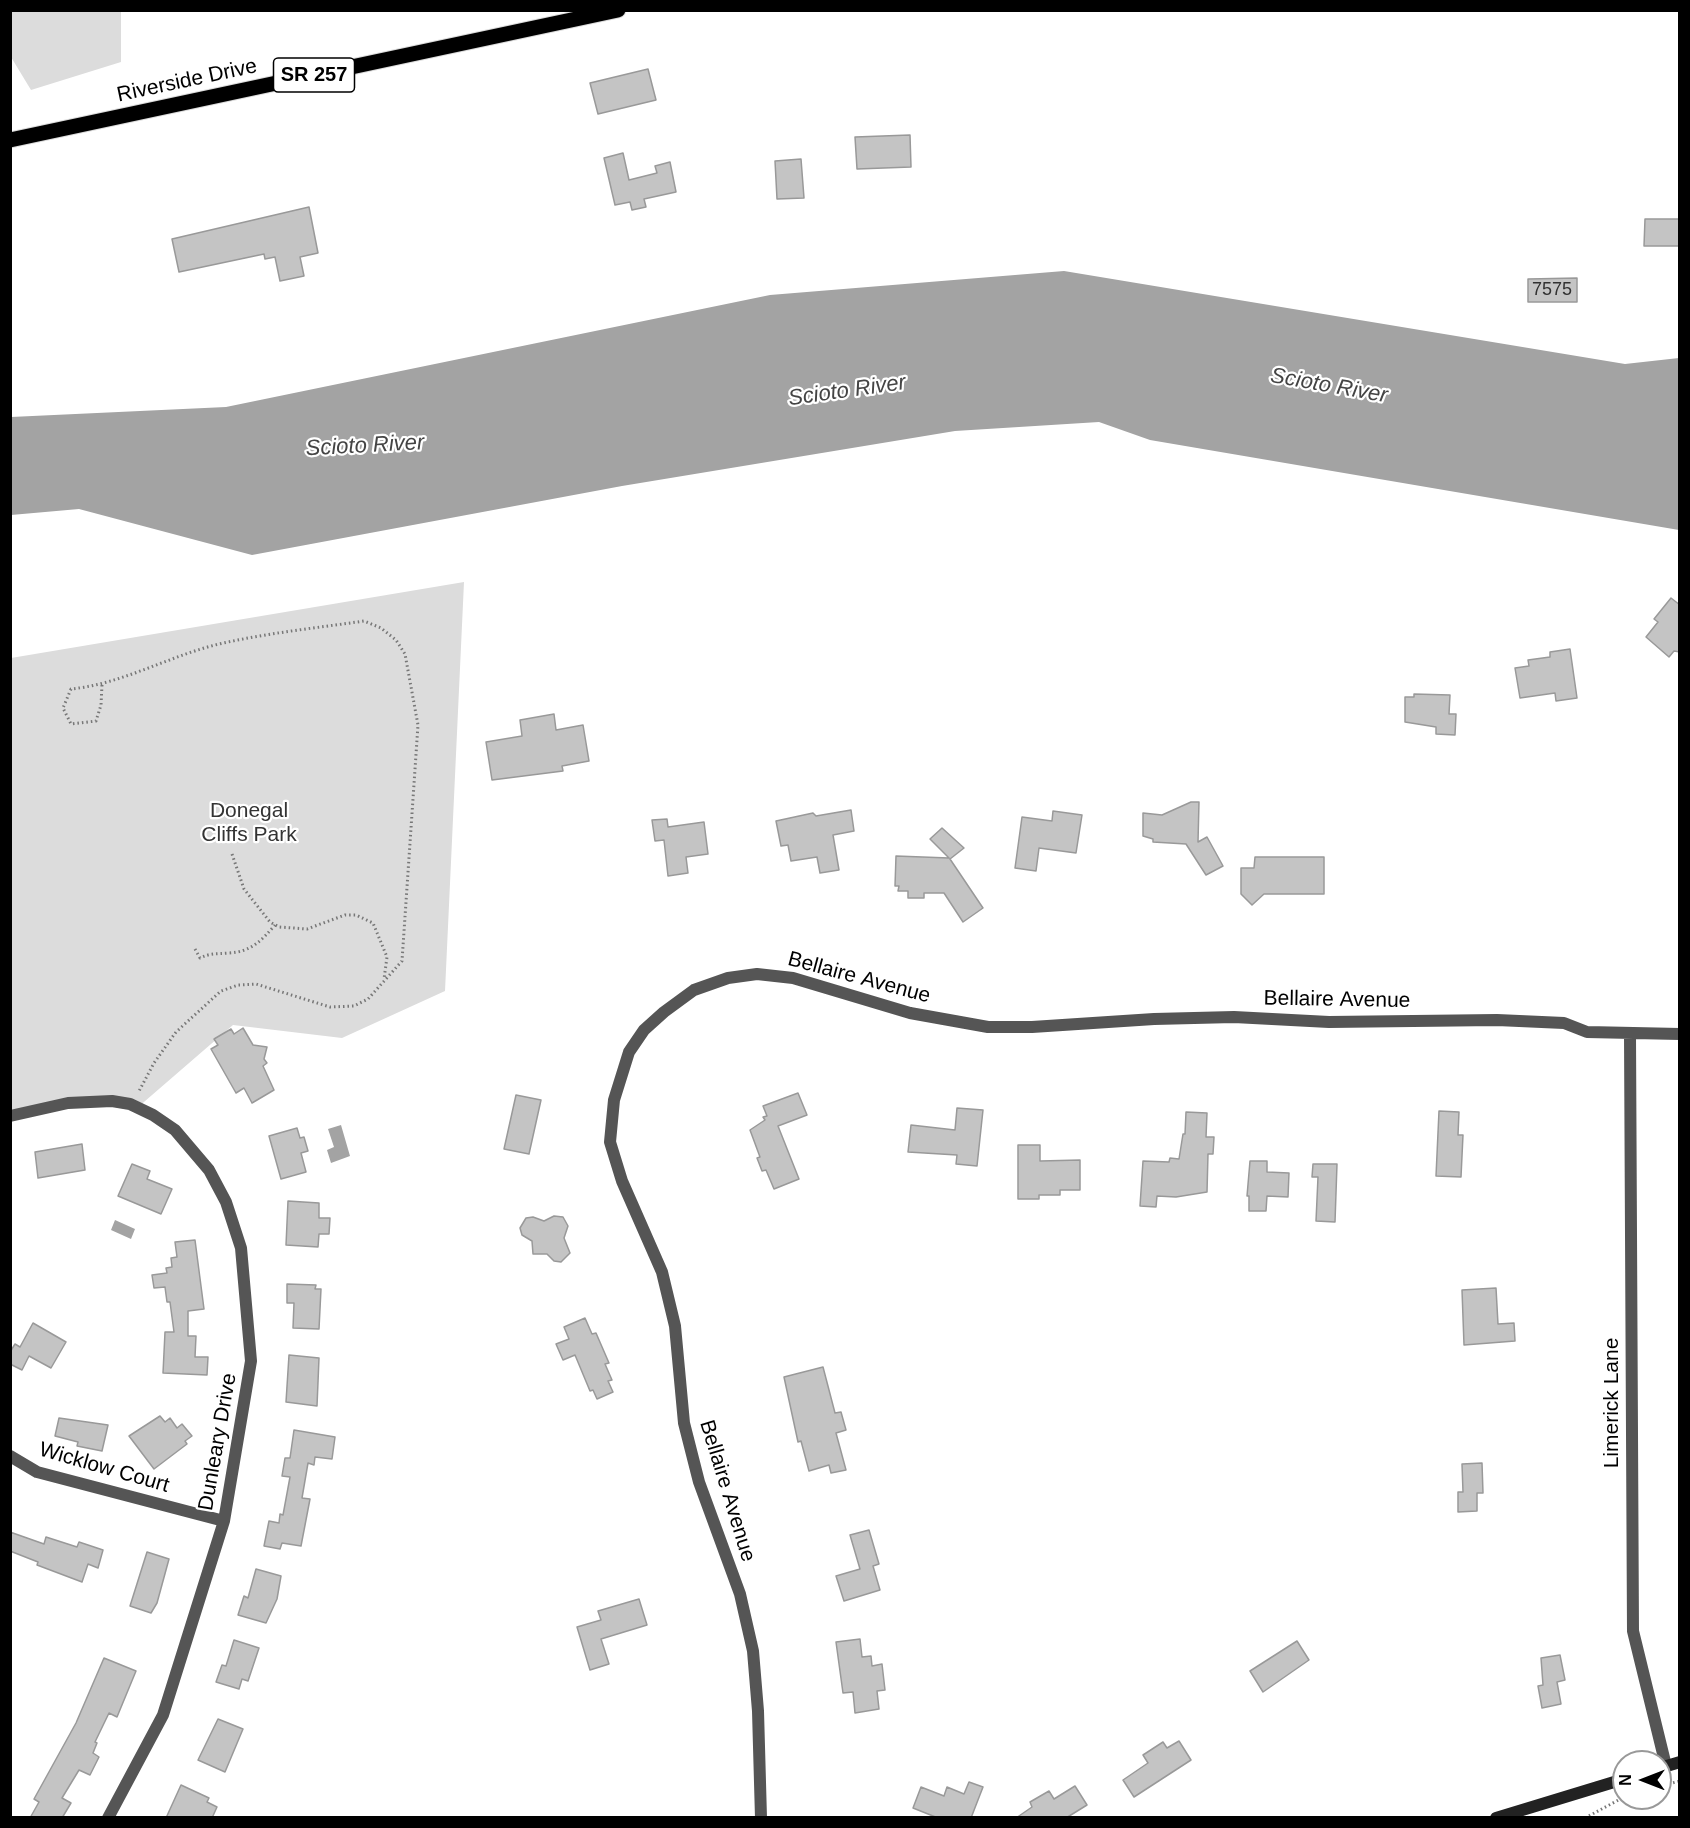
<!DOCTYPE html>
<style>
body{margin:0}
#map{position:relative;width:1690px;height:1828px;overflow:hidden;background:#fff;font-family:Arial,sans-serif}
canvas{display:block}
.frame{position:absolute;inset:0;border:12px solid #000;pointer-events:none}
.north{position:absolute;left:1612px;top:1750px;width:60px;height:60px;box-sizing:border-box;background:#fff;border:2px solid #999;border-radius:50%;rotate:270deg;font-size:16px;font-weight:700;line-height:24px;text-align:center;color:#000}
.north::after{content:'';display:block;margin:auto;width:21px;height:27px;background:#000;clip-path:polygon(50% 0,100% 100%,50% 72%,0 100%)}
</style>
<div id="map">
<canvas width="1690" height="1828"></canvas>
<div class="frame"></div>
<div class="north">N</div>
</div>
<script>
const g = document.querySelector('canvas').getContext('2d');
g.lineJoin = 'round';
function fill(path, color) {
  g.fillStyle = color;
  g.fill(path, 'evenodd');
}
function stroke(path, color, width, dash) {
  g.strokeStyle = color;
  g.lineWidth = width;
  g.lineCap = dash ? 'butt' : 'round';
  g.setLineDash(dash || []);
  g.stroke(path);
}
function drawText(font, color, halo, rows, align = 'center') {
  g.font = font + ' Arial,sans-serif';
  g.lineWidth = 4.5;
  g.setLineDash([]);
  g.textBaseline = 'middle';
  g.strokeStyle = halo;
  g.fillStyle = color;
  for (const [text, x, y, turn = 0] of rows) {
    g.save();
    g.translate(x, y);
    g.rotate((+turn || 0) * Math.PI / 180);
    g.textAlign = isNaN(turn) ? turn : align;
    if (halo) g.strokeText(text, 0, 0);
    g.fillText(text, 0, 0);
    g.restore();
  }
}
const green = new Path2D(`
 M11,10l110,1v51l-90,28 -20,-33z
 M464,582l-19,409 -103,47 -109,-13 -96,83 -16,-6 -110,14v-458z`);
const water = new Path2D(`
 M1064,271l561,93 54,-6v172l-529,-90 -51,-18 -144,9 -333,55 -370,69 -173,-46 -68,6v-98l215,-10 544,-112z
 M341,1125l9,31 -19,7 -4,-13 7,-3 -6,-18z
 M115,1220l20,9 -4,10 -20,-9z`);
const building = new Path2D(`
 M648,69l8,31 -58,14 -8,-31z
 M910,135l1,32 -54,2 -2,-32z
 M623,153l6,27 28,-7 -2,-7 15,-4 6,30 -32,7 2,8 -14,3 -2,-8 -15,3 -11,-47z
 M801,159l3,39 -27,1 -2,-38z
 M309,207l9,46 -18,4 4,19 -24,5 -5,-24 -10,2 -1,-5 -85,18 -7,-33z
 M1645,219h35v27h-36z
 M1577,278v24h-49v-23z
 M1671,598l9,7v47l-6,-1 -5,6 -23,-20 12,-15 -4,-3z
 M1570,649l7,49 -21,3 -1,-8 -35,5 -5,-30 14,-2 -1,-6 22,-3v-5z
 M1414,694l36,1 -1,19h7l-1,21 -19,-1v-7l-31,-5v-25h9z
 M554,714l2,16 27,-5 6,36 -27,5 1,5 -71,9 -6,-38 36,-6 -2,-16z
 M1191,802h8l-1,40 9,-5 16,29 -17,9 -20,-31 -33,-2v-3l-10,-3v-23l19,2z
 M851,810l3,21 -21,4 6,35 -19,3 -3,-16 -26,4 -3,-16 -7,1 -5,-25 37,-8 3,3z
 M1053,811l29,4 -6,38 -37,-5 -3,23 -21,-3 7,-51 30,4z
 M667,819l1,8 36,-5 4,32 -22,3 2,16 -20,3 -4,-36 -9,1 -3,-21z
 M942,828l22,20 -14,11 33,49 -20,14 -19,-29h-20v5h-16v-7h-10l1,-5h-4l1,-30 53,2 -19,-19z
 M1255,857h69v37h-60l-12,11 -11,-11v-26h13z
 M243,1028l10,17 14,2 -3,12 3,4 -4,3 11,24 -22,13 -8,-15 -8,5 -25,-44 7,-4 -4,-6 17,-10 3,5z
 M798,1093l9,22 -29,11 21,53 -25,10 -8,-19 -4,1 -5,-13 3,-1 -10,-27 15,-10 -2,-3 4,-1 -4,-10z
 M516,1095l25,5 -12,54 -25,-5z
 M957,1108l26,2 -6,56 -21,-2 1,-9 -49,-3 3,-27 44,5z
 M1439,1111l20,1 -1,23h5l-2,42 -25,-1z
 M1186,1112l21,1 -1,24h8l-1,17h-5l-1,38 -31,5 -19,-1 -1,11 -16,-1 3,-45 26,1 1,-4 9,1 4,-25h2z
 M297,1128l3,10 4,-1 4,14 -7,2 5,19 -25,7 -12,-43z
 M82,1144l3,26 -47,8 -3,-26z
 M1018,1145h22v16l40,-1v30h-20v5h-21v4h-21z
 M1250,1161h17v11l22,1 -1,24 -21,-1 -1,15h-17v-15h-2z
 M132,1164l18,7 -3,8 25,10 -11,25 -43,-18z
 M1313,1164h24l-2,58 -19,-1 2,-44h-6z
 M288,1201l31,2v15h11l-1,16h-10l-1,13 -32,-2z
 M554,1216l9,1 5,9 -4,12 6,15 -9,9 -7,-1 -7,-7h-14l-1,-13 -10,-6 -2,-7 6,-10 7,-1 11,4z
 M195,1240l9,69 -16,2v25h8l-1,21h13l-1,18 -44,-2 2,-41h9l-4,-30h-3l-2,-15 -11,1 -2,-13 15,-2 -1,-5 6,-1 -1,-9 6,-1 -2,-15z
 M287,1284l29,1 -1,4h6l-2,40 -26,-1 1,-25h-7z
 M1496,1288l2,36 16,-1 1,18 -51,4 -2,-55z
 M585,1318l7,16 4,-1 13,30 -4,1 7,16 -4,1 5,11 -16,7 -4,-9 -3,1 -15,-36 -12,5 -7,-16 13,-5 -5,-12z
 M33,1323l33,19 -15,26 -22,-12 -7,14 -12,-6v-12l5,-8 5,3z
 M289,1355l30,3 -2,48 -31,-4z
 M823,1367l12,46 6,-1 5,18 -10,3 10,37 -15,3 -2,-8 -20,6 -8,-30 -3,1 -14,-65z
 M160,1416l5,6 5,-4 7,10 5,-4 10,12 -7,5 2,3 -33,25 -25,-33z
 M59,1418l49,7 -6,26 -25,-5 1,-4 -23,-6z
 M294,1430l41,7 -3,22 -17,-2 -1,8 -6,-2 -6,35 8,1 -9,47 -19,-3 -2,6 -16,-3 5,-25 10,2 1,-9 3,1 7,-38 -8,-1 3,-18h5z
 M1482,1463l1,30h-6v18l-19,1v-20h5l-1,-28z
 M869,1530l10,34 -6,2 7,24 -36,11 -8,-25 24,-7 -10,-34z
 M10,1532l34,12 2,-7 31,10 2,-5 24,8 -5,18 -10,-4 -6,18 -45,-17 1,-3 -28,-11z
 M147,1552l22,7 -12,44 -6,10 -21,-7z
 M256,1569l25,7 -4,23 -11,24 -28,-8 6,-19 4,2z
 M639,1599l8,26 -46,14 8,25 -19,6 -13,-43 24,-7 -3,-9z
 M860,1639l2,18 9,-1 1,10 10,-2 3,26 -8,1 2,18 -24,4 -2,-21 -10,1 -7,-51z
 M234,1640l25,8 -11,33 -6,-2 -3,10 -23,-7 6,-17 4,1z
 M1297,1641l12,19 -46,32 -13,-21z
 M1560,1655l5,25 -8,2 4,22 -19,4 -4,-22 5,-1 -2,-27z
 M104,1658l32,13 -19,46 -8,-4 -14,29 2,1 -4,10 6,4 -9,18 -11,-5 -17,28 9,5 -9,15h-32l9,-16 -5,-3 42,-76z
 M218,1719l25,10 -18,43 -27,-12z
 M1179,1741l12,19 -57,37 -11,-17 25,-17 -5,-8 20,-13 4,6z
 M969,1782l14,5 -12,31h-33l-25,-10 8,-21 23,9 3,-9 17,7z
 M181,1785l28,13 -2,4 10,5 -5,11h-46z
 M1075,1786l12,19 -21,13h-50l16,-11 -2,-5 19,-11 5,8z`);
const path = new Path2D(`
 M102,685l-1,20 -5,16 -25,3 -8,-16 8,-19c51,-5 98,-33 148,-45 48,-11 97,-16 145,-23l17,7 15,12 9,14 13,71 -16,236 -34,38 -14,7 -24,1 -74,-23 -18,1 -17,6 -45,41 -22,31 -16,30
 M232,854l12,35 26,33 9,5 28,2 38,-14h11l17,8 14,34 -3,22
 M195,949l5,9c10,-5 17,-4 28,-5 23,-1 33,-12 47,-28
 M1660,1786l20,-5
 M1585,1818l39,-21`);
const street = new Path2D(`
 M1630,1035l3,596 33,135
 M10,1116l58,-13 44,-2 18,3 23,11 22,15 34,40 17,32 15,46 10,113 -27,160 -61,194 -55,103
 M10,1456l27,16 187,49
 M761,1818l-3,-107 -5,-60 -13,-57 -41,-112 -15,-59 -9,-97 -13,-54 -40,-91 -12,-39 4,-42 15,-48 15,-22 20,-18 30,-22 34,-12 29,-4 36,4 117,35 78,14h44l122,-8 80,-2 95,5 168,-2 67,3 23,9 93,2`);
const secondary = new Path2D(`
 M1660,1768l20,-6
 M1496,1818l128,-39`);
const primary = new Path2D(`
 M10,140l608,-130`);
const numberNames = [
 ["7575",1552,290]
];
const shields = [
 [314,75,81]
];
const shieldNames = [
 ["SR 257",314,75]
];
const streetNames = [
 ["Riverside Drive",187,81,-12],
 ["Bellaire Avenue",859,978,15],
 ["Bellaire Avenue",1337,1000,1],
 ["Limerick Lane",1612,1403,-90],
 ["Dunleary Drive",218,1442,-80],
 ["Wicklow Court",104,1468,16],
 ["Bellaire Avenue",727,1491,73]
];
const parkNames = [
 ["Donegal",249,811],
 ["Cliffs Park",249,835]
];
const waterNames = [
 ["Scioto River",1329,386,10],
 ["Scioto River",847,391,-8],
 ["Scioto River",365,446,-3]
];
fill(green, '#dcdcdc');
fill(water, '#a3a3a3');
fill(building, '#c4c4c4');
stroke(building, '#999', 1.5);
stroke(primary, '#dbdbdb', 17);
stroke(path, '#777', 3, [1.5, 3]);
stroke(street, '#555', 12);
stroke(secondary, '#222', 12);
stroke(primary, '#000', 15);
drawText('18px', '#313131', null, numberNames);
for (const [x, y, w] of shields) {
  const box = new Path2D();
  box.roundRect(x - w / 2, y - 17, w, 34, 4.5);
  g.fillStyle = '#fff';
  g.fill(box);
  stroke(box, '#000', 1.5);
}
drawText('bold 20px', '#000', null, shieldNames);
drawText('21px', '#000', '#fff', streetNames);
drawText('21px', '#333', '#fff', parkNames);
drawText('italic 22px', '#444', '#fff', waterNames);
</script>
